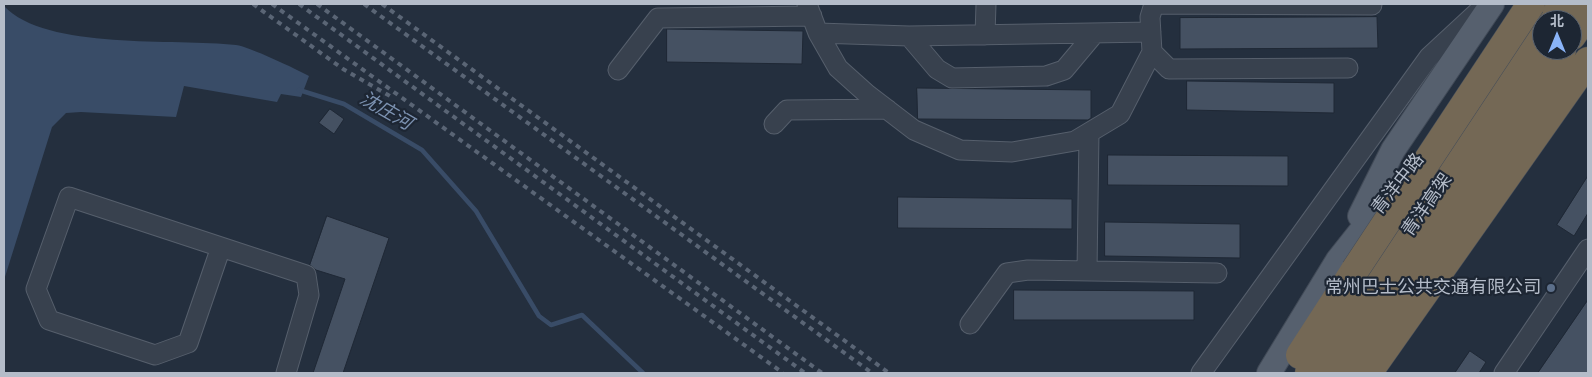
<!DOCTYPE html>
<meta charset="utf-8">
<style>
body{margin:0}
#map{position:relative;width:1592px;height:377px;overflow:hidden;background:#242f3e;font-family:Inter,"Noto Sans SC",sans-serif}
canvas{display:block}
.frame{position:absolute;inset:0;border:5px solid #b4bcc9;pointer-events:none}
.north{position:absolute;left:1532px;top:10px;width:50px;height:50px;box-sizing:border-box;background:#1d2633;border:1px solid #59626f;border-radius:50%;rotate:0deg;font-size:14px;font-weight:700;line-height:20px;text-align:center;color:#b4bcc9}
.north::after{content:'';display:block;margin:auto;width:18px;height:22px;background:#8ab4f8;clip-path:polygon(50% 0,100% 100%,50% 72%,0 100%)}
</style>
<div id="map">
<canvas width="1592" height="377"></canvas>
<div class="frame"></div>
<div class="north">北</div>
</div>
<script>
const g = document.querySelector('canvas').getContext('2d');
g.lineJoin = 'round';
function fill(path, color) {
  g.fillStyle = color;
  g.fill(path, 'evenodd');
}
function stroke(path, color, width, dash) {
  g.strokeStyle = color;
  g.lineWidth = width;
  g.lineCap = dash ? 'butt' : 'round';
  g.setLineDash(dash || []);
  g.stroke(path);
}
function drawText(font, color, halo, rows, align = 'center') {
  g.font = font + ' Inter,"Noto Sans SC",sans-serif';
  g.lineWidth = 4.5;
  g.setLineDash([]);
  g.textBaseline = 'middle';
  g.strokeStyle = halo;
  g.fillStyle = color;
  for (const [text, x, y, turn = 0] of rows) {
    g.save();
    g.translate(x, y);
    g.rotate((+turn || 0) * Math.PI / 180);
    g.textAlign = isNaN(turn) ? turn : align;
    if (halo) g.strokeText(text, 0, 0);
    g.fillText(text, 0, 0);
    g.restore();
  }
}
const water = new Path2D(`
 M4,6c42,45 172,32 232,39 14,2 60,24 73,31l-8,21 -20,-3 -4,8 -93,-16 -8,31 -95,-5 -15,1 -14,14 -48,153z`);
const stream = new Path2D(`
 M299,90l45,14 78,46 54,61 63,105 12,9 31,-10 61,58`);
const building = new Path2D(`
 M1377,17l1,31 -198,1v-31z
 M667,29l136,2 -1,33 -135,-2z
 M1187,81l147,2v30l-147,-3z
 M917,88l174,2v28l-3,2 -170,-1z
 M330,109l14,10 -10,15 -15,-11z
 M1108,155l180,1v30l-180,-1z
 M1588,176v37l-14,23 -17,-11z
 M898,197l174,2v30l-174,-1z
 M327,216l62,22 -46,135h-30l32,-94 -29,-9 -6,-5z
 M1105,222l135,2v34l-135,-2z
 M1014,290l180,1v29h-180z
 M1588,300v73h-50z
 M1470,351l16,11 -7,11h-24z`);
const minor = new Path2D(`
 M807,4l11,29 20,35 29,26 47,36 46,20 52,2 63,-11 45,-27 32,-62
 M1154,4l-4,13 2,35 17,17 179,-1
 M1154,4l218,1
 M818,33l91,3 242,-4
 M985,35l1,-31
 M909,36l28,33 15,9 94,-2 18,-6 31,-37
 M618,70l40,-52 154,-2
 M774,124l13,-14 100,-1
 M221,247l-33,96 -33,12 -106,-35 -13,-31 33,-92 237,78 3,20 -23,78
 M1087,271l2,-138
 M970,324l37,-51 21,-3 189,3
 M1201,373l228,-316 53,-49
 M1504,373l84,-124`);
const major = new Path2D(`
 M1360,216l33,-66 99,-146
 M1269,373l69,-113 62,-78`);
const highway = new Path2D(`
 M1552,20l11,-16
 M1572,36l16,-23
 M1300,355l55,-85
 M1309,373l130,-183 103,-155
 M1341,373l221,-323
 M1368,373l220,-312`);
const rail = new Path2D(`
 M253,4l90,65 47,27
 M272,4l511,369
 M299,4l506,369
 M317,4l505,369
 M364,4l508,369
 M382,4l507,369`);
const highwayBridge = new Path2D(`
 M1355,270l176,-266`);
const markers = [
 [1551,288,5,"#5c6f8a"]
];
const streetNames = [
 ["青洋中路",1398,184,-52],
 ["青洋高架",1427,205,-55]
];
const poiNames = [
 ["常州巴士公共交通有限公司",1541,288]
];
const waterNames = [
 ["沈庄河",386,111,30]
];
fill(water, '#394c67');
stroke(stream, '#394c67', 4.5);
fill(building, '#455162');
stroke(building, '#1f2835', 1);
stroke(minor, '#565f6c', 21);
stroke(major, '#414a57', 26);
stroke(highway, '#434c59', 29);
stroke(minor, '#38414e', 19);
stroke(major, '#56606e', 24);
stroke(highway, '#746855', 28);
stroke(rail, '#5a6575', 4, [5, 5]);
stroke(highwayBridge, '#434c59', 29, []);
stroke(highwayBridge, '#746855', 28);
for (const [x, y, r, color] of markers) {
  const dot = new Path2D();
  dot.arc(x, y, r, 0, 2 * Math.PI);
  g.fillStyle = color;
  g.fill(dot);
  stroke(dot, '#1d2633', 2);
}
drawText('18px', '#b4bcc9', '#1d2633', streetNames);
drawText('18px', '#b4bcc9', '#1d2633', poiNames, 'right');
drawText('italic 19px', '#7c92b1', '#1d2633', waterNames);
</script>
